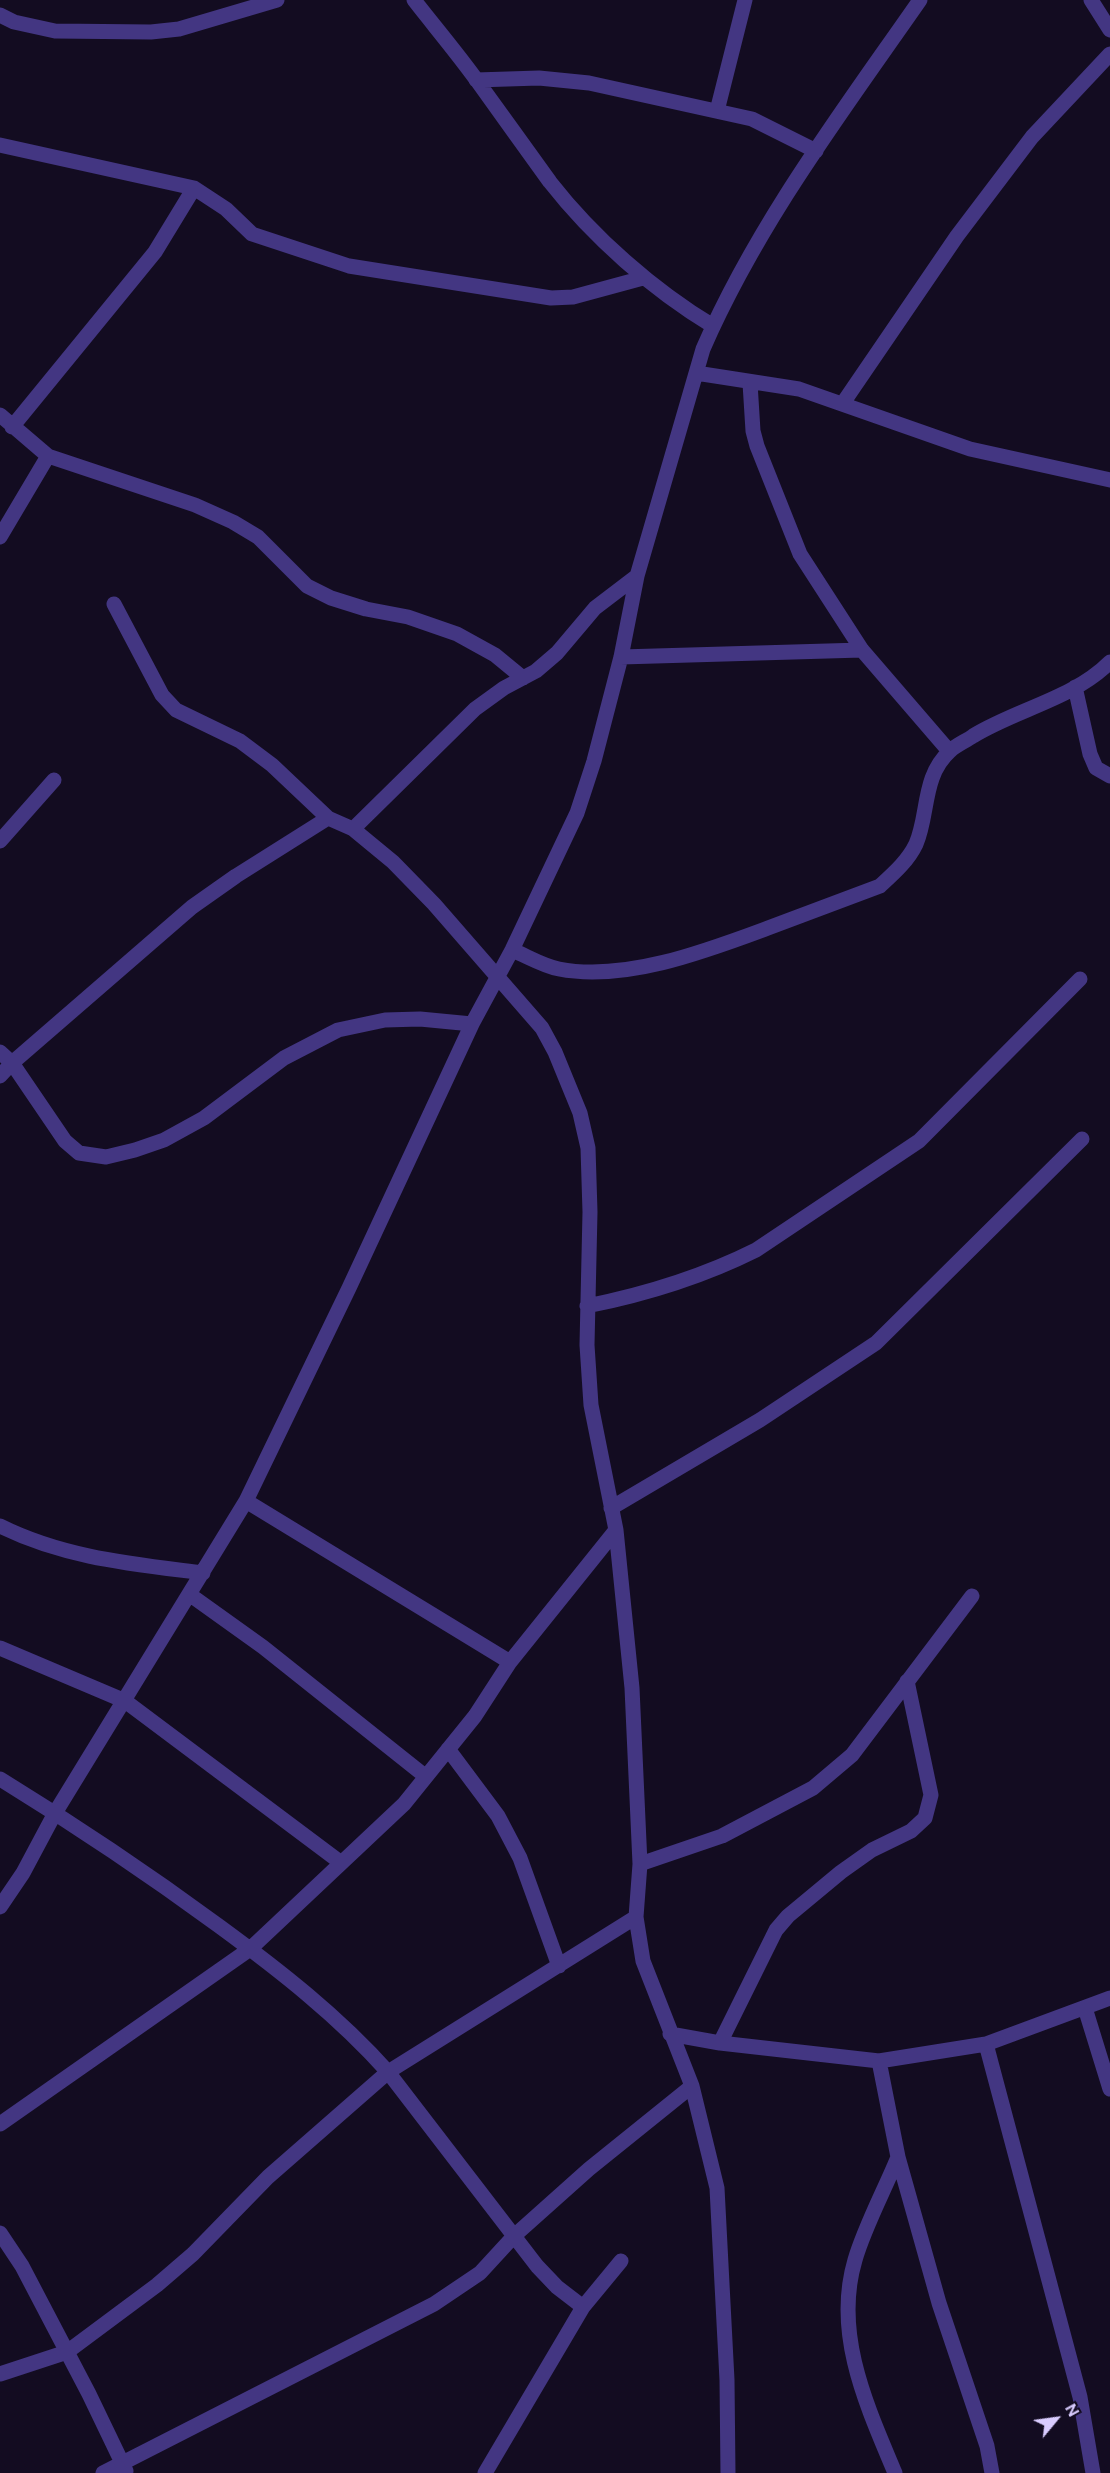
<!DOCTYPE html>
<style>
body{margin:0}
#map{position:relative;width:1110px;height:2473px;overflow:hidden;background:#130c21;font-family:"DM Sans",sans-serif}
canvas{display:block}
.north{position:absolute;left:1026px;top:2389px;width:60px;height:60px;-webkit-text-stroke:4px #130c21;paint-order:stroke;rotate:61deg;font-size:16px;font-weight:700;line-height:24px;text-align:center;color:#d9ccff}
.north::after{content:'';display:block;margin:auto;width:21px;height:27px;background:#d9ccff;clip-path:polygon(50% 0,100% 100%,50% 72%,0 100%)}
</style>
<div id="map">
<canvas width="1110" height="2473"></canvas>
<div class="north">N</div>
</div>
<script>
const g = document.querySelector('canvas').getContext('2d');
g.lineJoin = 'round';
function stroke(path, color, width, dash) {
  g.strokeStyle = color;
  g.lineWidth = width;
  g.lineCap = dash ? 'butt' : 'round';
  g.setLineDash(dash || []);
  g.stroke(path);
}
const minor = new Path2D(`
 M414,0c21,27 44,54 64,82 24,33 48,67 72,100 43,55 103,108 163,144
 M1091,0l19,30
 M0,15l14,7 41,9 96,1 28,-3 98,-29
 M476,80l63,-2 50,5 163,36 64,32
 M717,111l28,-111
 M0,145l194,43 32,21 26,25 97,32 202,32 22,-1 70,-19
 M696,373l103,16 171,60 140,31
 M750,383l3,48 4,15 43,108 62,96 87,101
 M843,403l114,-167 75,-99 78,-83
 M0,415l48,41 147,49 38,17 25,15 49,49 24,12 35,11 42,8 49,17 38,21 28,23
 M12,427l143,-175 39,-64
 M0,537l48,-81
 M114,604l48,91 14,15 64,31 32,24 56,53 25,11 40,33 41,42 108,124 13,24 25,61 8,35 2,64 -3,133 4,60 25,125 16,158 8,176 -4,53 7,44 49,125 25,102 10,192 1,93
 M621,657l241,-7
 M1075,687l15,67 6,14 14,8
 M353,829l122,-120 29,-21 32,-17 21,-18 38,-45 42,-32
 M0,841l54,-61
 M512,950c15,6 31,16 47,19 66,13 147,-18 209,-41 37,-14 75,-28 112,-42 13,-12 28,-25 36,-42 13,-30 6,-68 34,-93 6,-6 16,-10 23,-15 44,-27 100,-37 137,-74
 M0,1052l12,11 53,78 14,12 27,4 29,-7 29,-10 40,-22 80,-60 54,-28 47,-10 35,-1 52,5
 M0,1076l12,-13 180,-156 44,-31 92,-58
 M587,1306c60,-12 115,-29 169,-56l163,-109 161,-162
 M246,1501l264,161
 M611,1508l149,-88 116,-77 206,-204
 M0,1526c64,32 133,38 203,47
 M189,1594l74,53 162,129
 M0,1648l125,53 215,161
 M448,1749l50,67 22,42 39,108
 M0,1779c75,46 148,95 219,147 60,44 119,90 169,146l149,194 20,21 26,20
 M640,1864l82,-28 91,-48 39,-33 120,-159
 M0,1907l23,-34 32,-60 191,-312 103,-213 123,-264 40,-74 65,-137 17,-52 27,-104 16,-81 66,-227c55,-126 139,-237 217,-349
 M1085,2008l25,81
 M670,2034l50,9 159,18 107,-17 124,-46
 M720,2043l56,-113 12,-14 53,-44 31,-22 39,-19 14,-13 6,-23 -24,-114
 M986,2044l94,353 13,76
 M879,2061l19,96 41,146 48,143 5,27
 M0,2124l250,-175 154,-145 71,-88 35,-54 106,-132
 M0,2233l22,33 67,128 37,77
 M0,2374l67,-22 90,-67 36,-31 75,-77 120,-105 248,-155
 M103,2473l331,-169 46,-31 34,-37 75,-67 103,-83
 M485,2473l98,-166 38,-46
 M895,2473c-28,-67 -62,-139 -40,-213 9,-32 30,-71 43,-103`);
stroke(minor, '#433682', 15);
</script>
